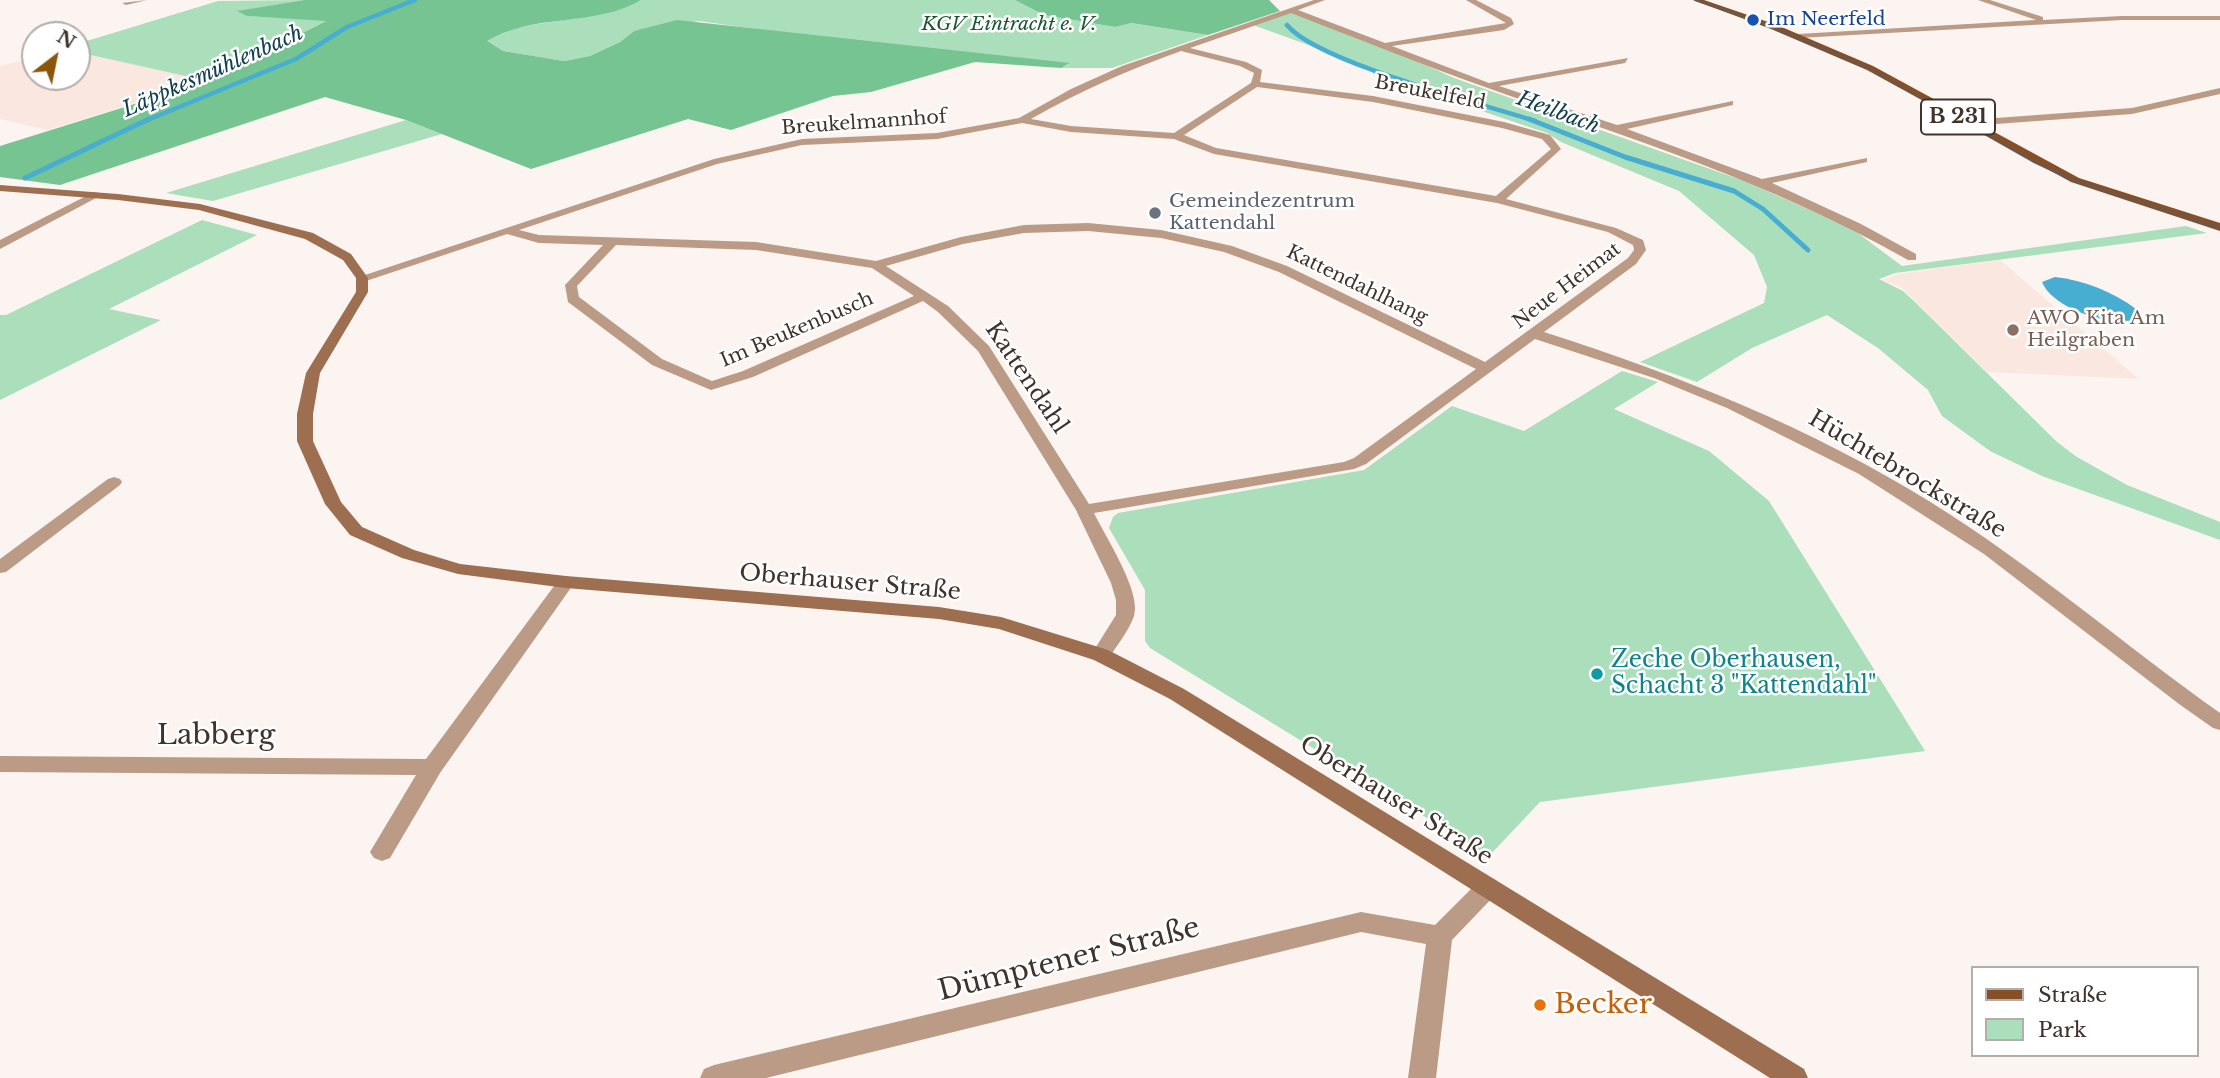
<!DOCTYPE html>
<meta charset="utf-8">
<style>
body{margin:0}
#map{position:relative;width:2220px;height:1078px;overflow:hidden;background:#fbf4f0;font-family:"Libre Baskerville",serif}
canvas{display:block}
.legend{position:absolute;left:1971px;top:966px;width:228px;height:91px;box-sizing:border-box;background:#fff;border:2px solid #b3adab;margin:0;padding:9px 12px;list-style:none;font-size:21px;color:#40322c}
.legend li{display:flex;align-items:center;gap:14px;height:35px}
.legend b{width:35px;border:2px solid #b3adab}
.north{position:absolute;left:21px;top:21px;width:70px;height:70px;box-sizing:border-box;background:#fff;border:2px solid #b3adab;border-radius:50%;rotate:32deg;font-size:19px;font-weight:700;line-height:28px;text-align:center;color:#40322c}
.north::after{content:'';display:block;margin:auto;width:24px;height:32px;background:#8c5509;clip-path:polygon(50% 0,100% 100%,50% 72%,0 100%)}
</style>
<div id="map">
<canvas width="2220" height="1078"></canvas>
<ul class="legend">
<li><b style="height:9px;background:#864f27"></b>Straße</li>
<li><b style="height:19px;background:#abdebb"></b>Park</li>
</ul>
<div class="north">N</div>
</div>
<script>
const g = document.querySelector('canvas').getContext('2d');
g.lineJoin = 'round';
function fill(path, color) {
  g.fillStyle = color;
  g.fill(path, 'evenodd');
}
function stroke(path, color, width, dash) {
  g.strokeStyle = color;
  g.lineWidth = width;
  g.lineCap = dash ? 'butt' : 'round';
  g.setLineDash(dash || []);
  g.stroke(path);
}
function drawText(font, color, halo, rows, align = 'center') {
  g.font = font + ' "Libre Baskerville",serif';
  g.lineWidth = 5;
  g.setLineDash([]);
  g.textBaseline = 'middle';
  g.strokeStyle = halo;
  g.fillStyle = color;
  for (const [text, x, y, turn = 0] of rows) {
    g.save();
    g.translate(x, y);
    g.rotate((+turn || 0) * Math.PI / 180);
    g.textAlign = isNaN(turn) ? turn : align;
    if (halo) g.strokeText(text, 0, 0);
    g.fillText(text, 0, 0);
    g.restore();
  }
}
const built = new Path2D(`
 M77,52l131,29 -161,49 -47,-11v-53l35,-9v20h42z
 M2000,260l139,119 -152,-7 -85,-84 -18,-8 14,-6z`);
const green = new Path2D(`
 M304,0l-65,11 8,5 81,4 -120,61 -131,-29v-8l141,-43z
 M641,0h374l29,15 71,12 15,-4 78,12 -96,33h-51l8,-4 -271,-29 -99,-14 -65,10 -14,11 -30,14 -26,5 -61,-10 -17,-10 21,-12 88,-14z
 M1293,12l93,35 68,31 290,103 107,47 51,38 284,-40 21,7 -312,40 -16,6 24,12 13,12 141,139 20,15 50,28 93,37v18l-178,-64 -52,-25 -48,-35 -14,-26 -50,-42 -51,-33 -75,33 -55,34 -57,-20 124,-59 3,-16 -13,-32 -75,-64 -118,-49 -14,-9 -104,-35c-24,-17 -61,-13 -82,-34l-108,-39z
 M406,120l36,14 -229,67 -47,-8z
 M202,220l55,15 -148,74 52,11 -161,80v-85h6z
 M1622,371l36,11 -44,27 95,42 60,50 156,250 -385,51 -51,54 -339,-208 -5,-7v-51l-36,-62 4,-11 5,-4 246,-43 88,-64 72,25z`);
const forest = new Path2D(`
 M304,0h337c-45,27 -109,13 -154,41l16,10 61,10 26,-5 30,-14 14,-11 43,-11 393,43 -9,5 -86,-6 -104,30 -38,4 -102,34 -43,-11 -157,50 -125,-49 -81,-23 -265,88 -60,-8v-31l208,-65 118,-60 -79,-5 -10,-5z
 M1015,0h254l11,11 -72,24 -77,-12 -16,4 -71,-12z`);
const water = new Path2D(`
 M2055,277c29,3 58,15 81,32l2,7 -2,3c-25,9 -84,-11 -94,-37z`);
const streamFar1 = new Path2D(`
 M1287,25c30,37 195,79 248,96
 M145,121l151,-62 51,-32 68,-27`);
const stream = new Path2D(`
 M1529,119l96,38 109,34 29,18 45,41
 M25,178l124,-59`);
const street = new Path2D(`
 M147,0l-21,5 -4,-2z
 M1314,0h11l-27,10 87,33 121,-20 -40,-23h10l35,18 3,6 -10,6 -112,16 97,37 139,-25 -3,5 -126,23 118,39 116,-24v4l-106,24 135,50 105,-21v4l-95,21 89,41 55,30v6h-8c-137,-78 -276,-121 -423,-173 -65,-23 -129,-49 -194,-74l-101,35 56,14 16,8 -2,12 113,14 131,26 46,13 11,14 -55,50 110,29 27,12 3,10 -10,14 -92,68c136,44 266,95 388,171 101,63 191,141 288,210v17l-7,-2 -34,-24 -195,-150 -125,-80 -132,-66 -73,-30 -119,-39 -169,125 -12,5 -260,44c11,23 48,79 40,103 -5,15 -18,30 -26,44h-14l-3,-5 25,-40v-15l-5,-17 -35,-73 -98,-159 -40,-39 -15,-11 -170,76 -42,13 -59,-25 -84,-63 -3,-17 38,-40 -64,-2 -32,-9 -141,47h-8l-2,-3 358,-119 88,-20 135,-6 82,-15 52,-29 51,-23zM1181,51l59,15 14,7 -3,10 -77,50 -103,-7 -40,-7c49,-28 97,-49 150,-68zM1257,87l116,15 129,26 40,11 9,10 -55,47 -280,-48 -32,-13zM1022,123l49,9 103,7 40,15 283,49 111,29 25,13 1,5 -6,8 -143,104 -198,-96 -55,-20 -71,-16 -73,-7 -64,2 -63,12 -85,24 -120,-19 -217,-7 -20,-5 198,-66 85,-19 135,-6zM1088,231l73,7 63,14 55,20 197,97 -122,89 -10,4 -255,42 -100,-158 -41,-40 -62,-40 77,-22 61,-11zM616,245l140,5 116,18 42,28 -171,75 -31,10 -50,-22 -83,-62 -2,-11z
 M1978,0h12l53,17v3l79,-4h98v4h-98l-324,18 -4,-2 4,-2 238,-14z
 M2220,88v6l-88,20 -163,12 -5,-3 5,-3 163,-12z
 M94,192l4,1v4l-98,52v-9z
 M114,477l6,2 2,3 -2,3 -114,87 -6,1v-14l108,-80z
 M566,576l9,6 -135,191 -50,85 -8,3 -8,-3 -4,-6 46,-77 -416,-3v-16l426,3 134,-181z
 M1488,877l8,3 4,7 -4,7 -44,46 -16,138h-28l18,-134 -65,-12 -595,146h-66l4,-9 10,-4 647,-153 74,13 45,-45z`);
const secondary = new Path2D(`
 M0,185l118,9 82,10 113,29 38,21 17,24v14l-48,81 -7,41v27l28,61 21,25 52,23 46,14 106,12 373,31 62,10 107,33 76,39 620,380 4,9h-38l-600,-379 -76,-39 -95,-31 -60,-10 -373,-31 -108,-14 -56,-16 -52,-23 -25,-31 -28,-63v-27l9,-41 50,-81v-14l-13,-18 -38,-21 -106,-29 -81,-10 -118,-9z`);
const primary = new Path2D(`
 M1693,0h11l73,25 96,41 206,112 141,45v8l-149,-49 -204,-112 -96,-41z`);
const tram = new Path2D(`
 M1695,0l66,23 105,44 166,94 40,19 148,48`);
const markers = [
 [1753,20,7,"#1a4fb4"],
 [1155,213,7,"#6b7280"],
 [2013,330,7,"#8d6e63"],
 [1597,674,7,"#0f9aa8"],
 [1540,1005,7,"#e8710a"]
];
const farTransitnames = [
 ["Im Neerfeld",1767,20]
];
const farParknames = [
 ["KGV Eintracht e. V.",1009,25]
];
const farStreetnames = [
 ["Breukelfeld",1430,93,11],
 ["Breukelmannhof",864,123,-4],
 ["Kattendahlhang",1357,285,26],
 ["Neue Heimat",1567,286,-37],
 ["Im Beukenbusch",797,330,-23]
];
const farWorshipnames = [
 ["Gemeindezentrum",1169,202],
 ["Kattendahl",1169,224]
];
const farEducationnames = [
 ["AWO Kita Am",2027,319],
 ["Heilgraben",2027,341]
];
const farWaternames = [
 ["Läppkesmühlenbach",213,72,-24],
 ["Heilbach",1558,113,20]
];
const shields = [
 [1958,117,74]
];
const shieldNames = [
 ["B 231",1958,117]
];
const streetNames = [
 ["Kattendahl",1026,378,56],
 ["Hüchtebrockstraße",1907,475,31],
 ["Oberhauser Straße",850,583,5],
 ["Oberhauser Straße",1396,801,32]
];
const cultureNames = [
 ["Zeche Oberhausen,",1611,661],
 ["Schacht 3 \"Kattendahl\"",1611,687]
];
const nearStreetnames = [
 ["Labberg",216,736],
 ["Dümptener Straße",1069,960,-14]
];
const nearFoodnames = [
 ["Becker",1554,1005]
];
fill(built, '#fae8e0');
fill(green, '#abdebb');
fill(forest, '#76c491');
fill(water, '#47aed2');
stroke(streamFar1, '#47aed2', 4.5);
stroke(stream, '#47aed2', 5);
fill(street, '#bb9b86');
fill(secondary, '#9d6f50');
fill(primary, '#864f27');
stroke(tram, '#665954', 2);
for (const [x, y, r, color] of markers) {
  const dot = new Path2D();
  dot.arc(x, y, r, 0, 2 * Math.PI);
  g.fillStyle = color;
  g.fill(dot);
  stroke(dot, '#fff', 2.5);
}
drawText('19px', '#164399', '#fff', farTransitnames, 'left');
drawText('italic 19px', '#1b5533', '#fff', farParknames);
drawText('19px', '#40322c', '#fff', farStreetnames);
drawText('19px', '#5b616d', '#fff', farWorshipnames, 'left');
drawText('19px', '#785e54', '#fff', farEducationnames, 'left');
drawText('italic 21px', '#134050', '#fff', farWaternames);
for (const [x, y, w] of shields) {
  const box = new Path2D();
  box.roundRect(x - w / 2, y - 17.5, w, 35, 5);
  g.fillStyle = '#fff';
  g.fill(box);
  stroke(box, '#40322c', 2);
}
drawText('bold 21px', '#40322c', null, shieldNames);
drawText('23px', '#40322c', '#fff', streetNames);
drawText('23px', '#0d838f', '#fff', cultureNames, 'left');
drawText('28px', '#40322c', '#fff', nearStreetnames);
drawText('28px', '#c56008', '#fff', nearFoodnames, 'left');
</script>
